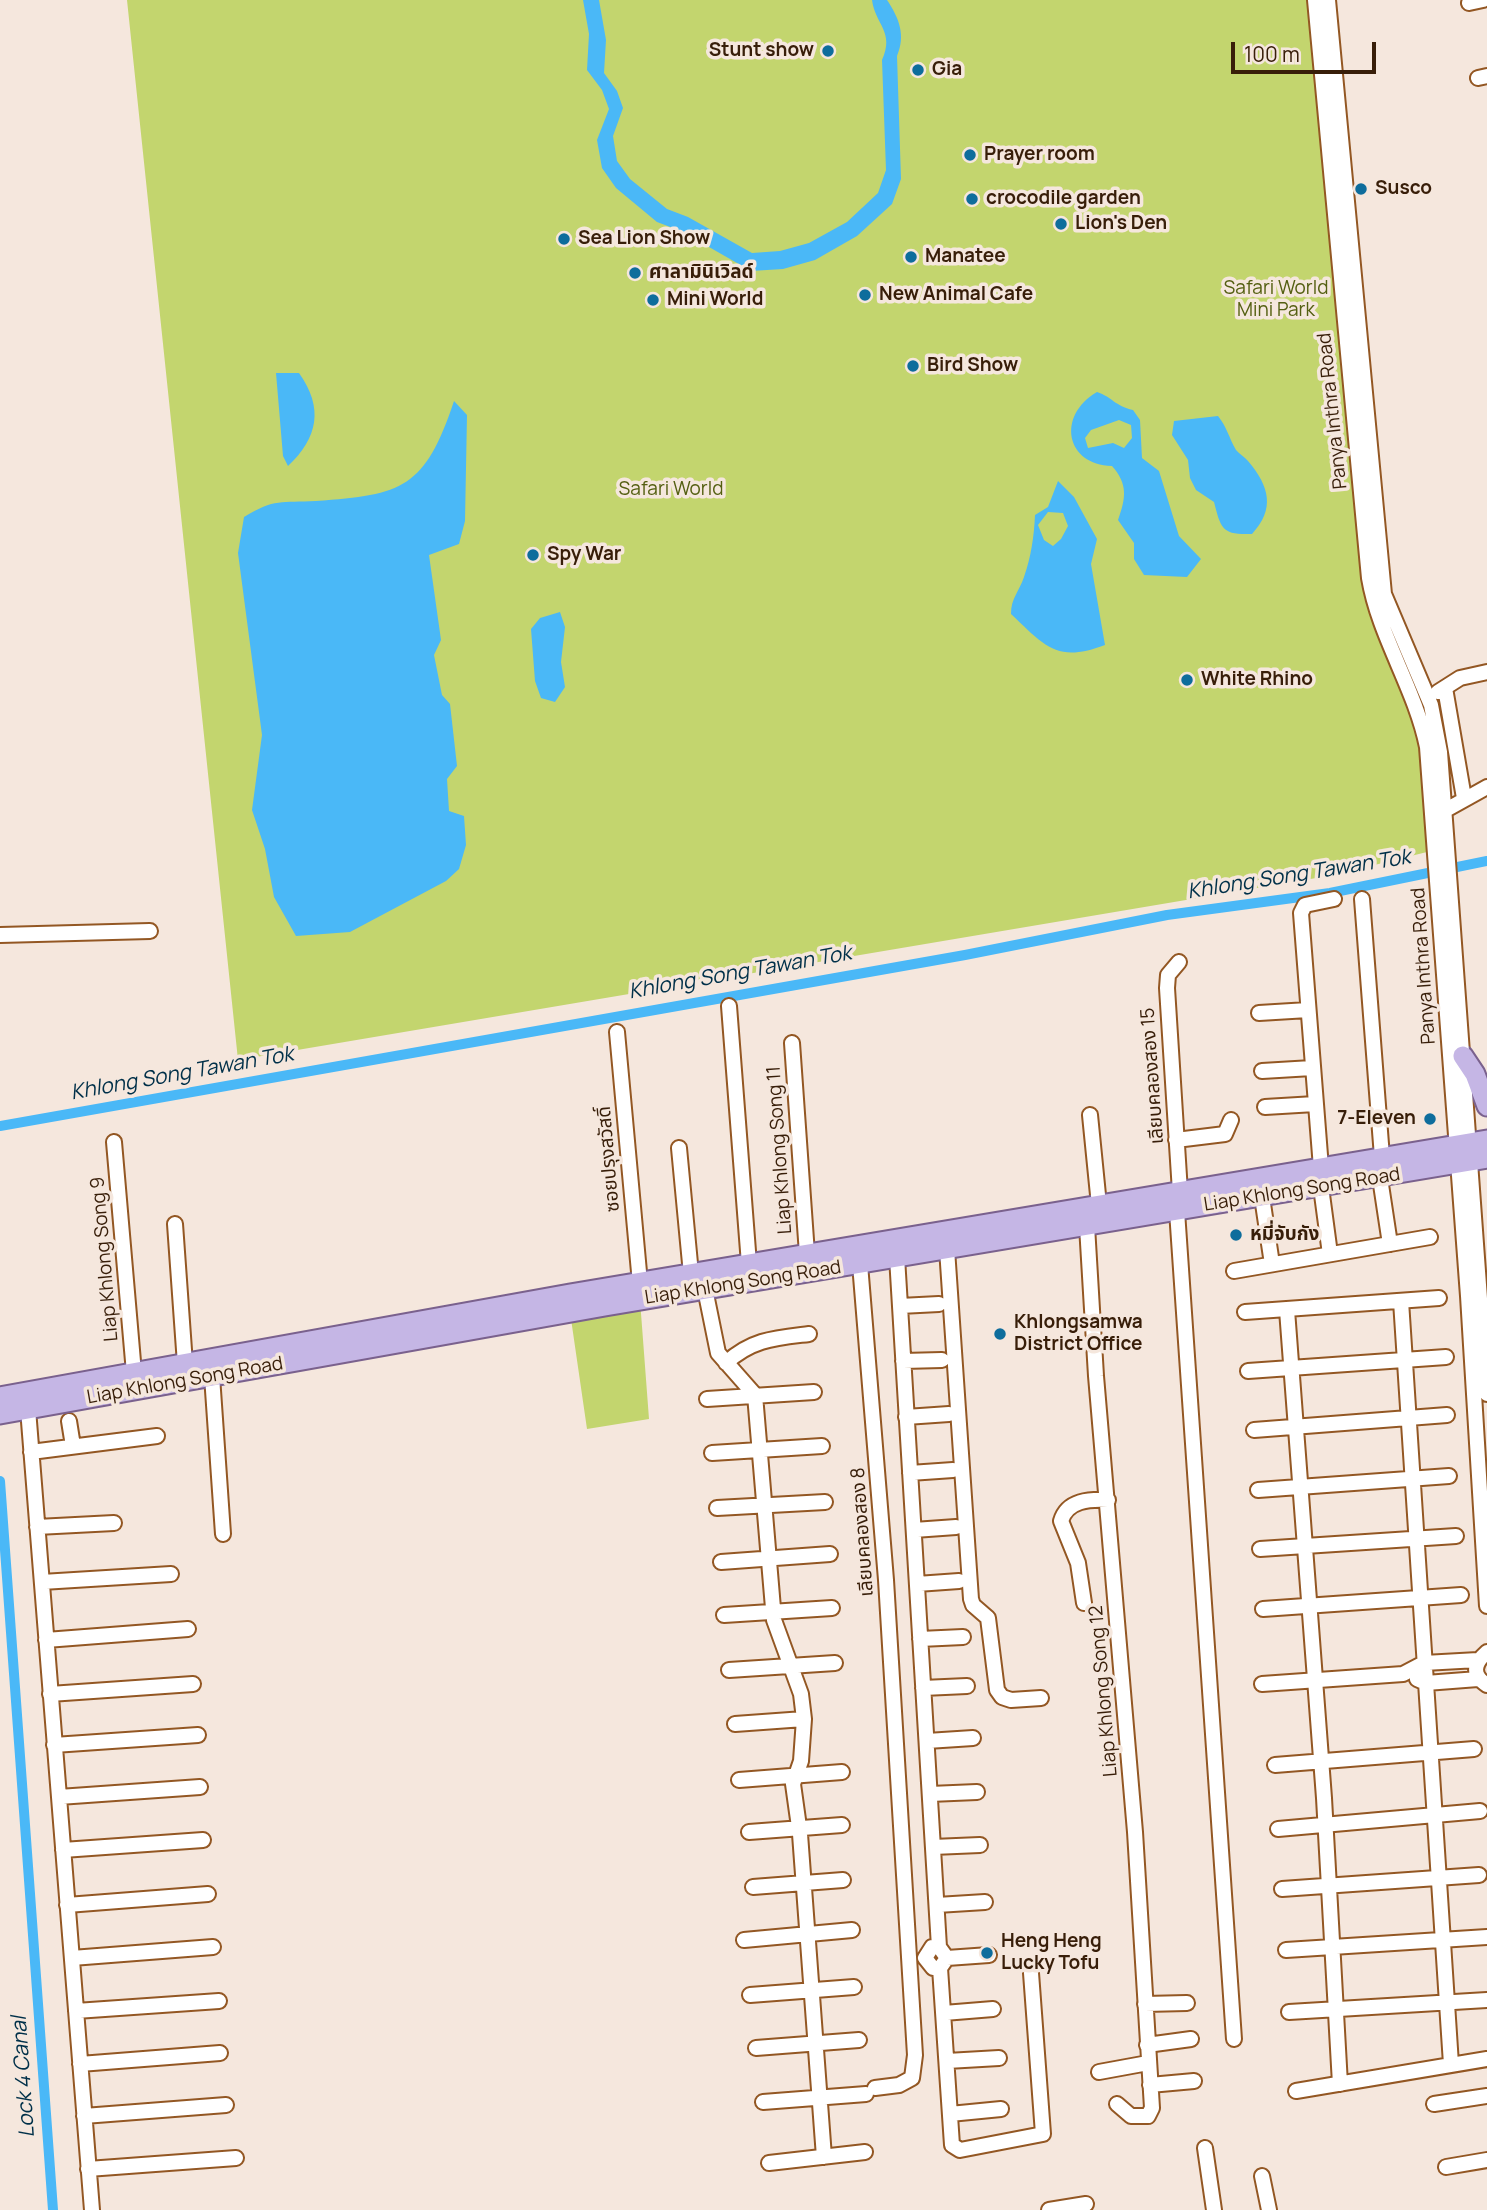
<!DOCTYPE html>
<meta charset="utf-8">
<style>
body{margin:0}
#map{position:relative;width:1487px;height:2210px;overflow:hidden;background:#f5e7dd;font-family:Manrope,sans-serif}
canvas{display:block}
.scale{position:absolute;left:1231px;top:42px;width:145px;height:32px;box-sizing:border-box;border:4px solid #381e09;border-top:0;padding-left:9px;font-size:21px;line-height:24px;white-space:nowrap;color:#381e09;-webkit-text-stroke:5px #f5e7dd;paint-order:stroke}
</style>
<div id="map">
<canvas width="1487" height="2210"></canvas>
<div class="scale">100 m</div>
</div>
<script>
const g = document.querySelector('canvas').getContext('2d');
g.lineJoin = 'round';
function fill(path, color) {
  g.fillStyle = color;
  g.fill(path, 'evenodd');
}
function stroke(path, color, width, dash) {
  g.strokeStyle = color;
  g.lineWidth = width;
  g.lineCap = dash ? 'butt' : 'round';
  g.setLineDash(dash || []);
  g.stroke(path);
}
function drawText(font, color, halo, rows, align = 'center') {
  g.font = font + ' Manrope,"Noto Sans Thai",sans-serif';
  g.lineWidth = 7;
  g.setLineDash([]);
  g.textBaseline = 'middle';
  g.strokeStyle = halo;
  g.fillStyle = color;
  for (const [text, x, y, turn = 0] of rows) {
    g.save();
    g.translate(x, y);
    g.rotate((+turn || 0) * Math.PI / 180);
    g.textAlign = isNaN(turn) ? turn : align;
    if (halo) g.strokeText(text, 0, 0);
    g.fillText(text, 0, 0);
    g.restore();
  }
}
const green = new Path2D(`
 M127,0h1180l58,600 57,144 5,108 -93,23 -1096,185z
 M640,1300l9,119 -62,10 -17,-117z`);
const water = new Path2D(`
 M583,0h16l7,40 -2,33 13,18 6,17 -10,28 4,25 13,18 37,30 21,8 64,36 28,-2 29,-8 38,-21 31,-29 8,-23 -4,-110c13,-28 -7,-36 -10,-60h15c12,18 19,35 10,56l4,123 -9,25 -35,32 -42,24 -32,9 -32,2 -70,-40 -24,-9 -41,-34 -14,-20 -5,-28 12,-31 -7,-19 -15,-20 2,-36z
 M276,373h23c25,35 19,65 -11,93l-5,-10z
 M1097,392c15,5 18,14 36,18l7,10 2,38 17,13 20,65 22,23 -14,18 -43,-2 -10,-16v-16l-16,-23c8,-22 10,-36 -6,-54 -46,-1 -56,-50 -15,-74zM1119,420l12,5 1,13 -8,10 -11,-5 -25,5 -3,-10 6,-8z
 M454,401l13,14 -2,106 -6,23 -30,11 12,85 -7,15 8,40 8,9 7,62 -10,13 2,32 15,5 2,29 -7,24 -13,12 -96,51 -54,4 -22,-39 -9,-48 -13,-39 10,-75 -24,-182 6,-36c31,-19 37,-14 72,-16 87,-6 109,-13 138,-100z
 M1218,416c9,11 11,22 18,34 3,4 9,7 12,11 22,26 27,48 4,73 -30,1 -31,-5 -38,-32l-18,-12 -6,-12 -2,-18 -16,-25 2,-14z
 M1058,481l16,16 23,42 -6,25 14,81c-48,18 -59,2 -94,-31 0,-16 8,-22 13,-37 7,-20 10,-40 11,-62l13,-8zM1048,512l15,1 5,13 -7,13 -8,7 -9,-6 -6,-15z
 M560,612l5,15 -4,35 4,25 -10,15 -14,-4 -6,-17 -4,-52 9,-11z`);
const canal = new Path2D(`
 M0,1126l965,-171 202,-40 163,-22 157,-32
 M0,1481l53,729`);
const minor = new Path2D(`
 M1315,0l54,578c10,59 46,110 58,169l41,549 19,310
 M1328,0l56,594 47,111 9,47 47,642
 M1469,3l14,-3
 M1478,78l9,-2
 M1445,688l19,110
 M1438,692l22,-14 27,-6
 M1444,811l43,-24
 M1362,899l20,258
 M0,935l150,-4
 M1179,962l-11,13 -1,13 13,204
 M729,1006l20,258
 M1259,1013l49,-3
 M617,1032l23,251
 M792,1043l15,211
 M1262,1071l50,-3
 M1265,1107l50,-3
 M1090,1115l9,90
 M1176,1140l49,-6 6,-14
 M114,1142l20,231
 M679,1148l12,126
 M1321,1168l-20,-255 4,-8 29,-6
 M1380,1178l10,66
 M1321,1187l9,67
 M1262,1197l10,67
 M1177,1211l57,828
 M175,1224l10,140
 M1087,1226l9,150 39,456 17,276 -4,8h-17l-14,-12
 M947,1249l24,350 2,6 15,13 9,72 5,7 9,3 30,-2
 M897,1257l42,690 8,11 -7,10h-7l-8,-10 7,-11h7
 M860,1264l26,316 29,475 -3,23 -13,7 -24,3
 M1234,1271l196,-34
 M705,1289l13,64 37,42 19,225 27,74 3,25 -3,42 -8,23 7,50 24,323
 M1401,1301l50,763
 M900,1306l39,-2
 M1287,1310l37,488 16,286
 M1245,1312l194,-14
 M903,1361l39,-1
 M726,1363c26,-24 50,-25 83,-29
 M1248,1371l198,-14
 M212,1376l11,158
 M707,1399l107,-7
 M28,1409l64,801
 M906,1417l43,-3
 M69,1421l4,25
 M1254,1430l193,-15
 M31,1452l126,-16
 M712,1453l110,-7
 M910,1473l43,-3
 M1258,1490l191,-14
 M717,1508l108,-6
 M37,1527l77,-4
 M914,1530l42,-3
 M1260,1549l196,-13
 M721,1562l109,-8
 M42,1582l129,-8
 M917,1584l42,-3
 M1084,1603l-6,-40 -17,-42c6,-21 29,-22 47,-21
 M1263,1609l198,-14
 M724,1615l108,-7
 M920,1639l43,-2
 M46,1640l142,-11
 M1487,1652c-13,11 -16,23 0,33
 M729,1670l106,-7
 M1417,1679l9,4 52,-4
 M1262,1684l141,-10 21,-11 54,-3
 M923,1688l44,-2
 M50,1694l143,-10
 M735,1724l69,-5
 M927,1741l46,-3
 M54,1745l144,-10
 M1275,1765l199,-16
 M739,1780l103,-8
 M930,1794l47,-2
 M59,1797l141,-10
 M1278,1829l202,-18
 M749,1832l93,-7
 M933,1847l47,-2
 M63,1850l140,-10
 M753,1887l90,-7
 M1282,1889l197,-14
 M67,1905l141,-11
 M937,1905l48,-3
 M744,1940l108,-10
 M1286,1950l201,-13
 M72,1958l141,-11
 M947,1958l42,-3
 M940,1968l12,177 8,5 83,-16 -12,-161
 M750,1995l104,-8
 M1145,2004l42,-1
 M76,2011l143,-10
 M1289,2012l198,-12
 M944,2013l49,-4
 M1147,2045l44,-6
 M756,2048l103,-8
 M947,2061l52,-3
 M80,2064l140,-11
 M1099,2072l49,-9
 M1150,2085l44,-4
 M1296,2091l191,-32
 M763,2102l103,-8
 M1434,2104l53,-8
 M950,2114l51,-5
 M84,2116l142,-11
 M1205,2148l9,62
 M769,2163l96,-11
 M1446,2167l41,-7
 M88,2169l148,-11
 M1262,2176l7,34
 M1049,2210l37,-6`);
const major = new Path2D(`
 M1463,1056l12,18 12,32
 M0,1397l570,-103 917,-154
 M0,1414l605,-108 882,-148`);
const markers = [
 [828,51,7,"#0e6d9c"],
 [918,70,7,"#0e6d9c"],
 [970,155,7,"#0e6d9c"],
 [1361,189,7,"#0e6d9c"],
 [972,199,7,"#0e6d9c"],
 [1061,224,7,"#0e6d9c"],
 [564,239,7,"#0e6d9c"],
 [911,257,7,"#0e6d9c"],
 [635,273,7,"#0e6d9c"],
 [865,295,7,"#0e6d9c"],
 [653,300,7,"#0e6d9c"],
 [913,366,7,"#0e6d9c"],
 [533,555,7,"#0e6d9c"],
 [1187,680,7,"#0e6d9c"],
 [1430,1119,7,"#0e6d9c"],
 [1236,1235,7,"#0e6d9c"],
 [1000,1334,7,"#0e6d9c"],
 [987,1953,7,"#0e6d9c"]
];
const poiNames = [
 ["Stunt show",814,51,"right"],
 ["Gia",932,70],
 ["Prayer room",984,155],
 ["Susco",1375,189],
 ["crocodile garden",986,199],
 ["Lion's Den",1075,224],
 ["Sea Lion Show",578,239],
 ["Manatee",925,257],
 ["ศาลามินิเวิลด์",649,273],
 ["New Animal Cafe",879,295],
 ["Mini World",667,300],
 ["Bird Show",927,366],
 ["Spy War",547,555],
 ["White Rhino",1201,680],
 ["7-Eleven",1416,1119,"right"],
 ["หมี่จับกัง",1250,1235],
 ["Khlongsamwa",1014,1323],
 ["District Office",1014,1345],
 ["Heng Heng",1001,1942],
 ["Lucky Tofu",1001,1964]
];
const parkNames = [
 ["Safari World",1276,289],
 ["Mini Park",1276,311],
 ["Safari World",671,490]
];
const streetNames = [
 ["Panya Inthra Road",1333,411,-96],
 ["Panya Inthra Road",1424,966,-94],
 ["เลียบคลองสอง 15",1153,1076,-94],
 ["Liap Khlong Song 11",780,1150,-94],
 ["ซอยปรุงสวัสดิ์",609,1159,-95],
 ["Liap Khlong Song Road",1302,1190,-9],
 ["Liap Khlong Song 9",105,1259,-95],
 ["Liap Khlong Song Road",743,1283,-9],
 ["Liap Khlong Song Road",185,1381,-10],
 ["เลียบคลองสอง 8",863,1532,-94],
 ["Liap Khlong Song 12",1104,1691,-95]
];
const waterNames = [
 ["Khlong Song Tawan Tok",1299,875,-9],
 ["Khlong Song Tawan Tok",740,973,-10],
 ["Khlong Song Tawan Tok",182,1074,-10],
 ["Lock 4 Canal",24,2077,-94]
];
fill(green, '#c3d56e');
fill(water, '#4ab8f7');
stroke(canal, '#4ab8f7', 10);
stroke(minor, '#935723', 18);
stroke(major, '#7a618d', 23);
stroke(minor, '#fff', 14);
stroke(major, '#c5b6e5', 19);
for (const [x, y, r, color] of markers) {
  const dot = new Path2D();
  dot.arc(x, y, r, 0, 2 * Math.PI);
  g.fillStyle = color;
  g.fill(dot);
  stroke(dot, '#f5e7dd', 2.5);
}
drawText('bold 19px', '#381e09', '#f5e7dd', poiNames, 'left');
drawText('19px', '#545f11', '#f5e7dd', parkNames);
drawText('19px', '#381e09', '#f5e7dd', streetNames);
drawText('italic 21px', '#003049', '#f5e7dd', waterNames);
</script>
